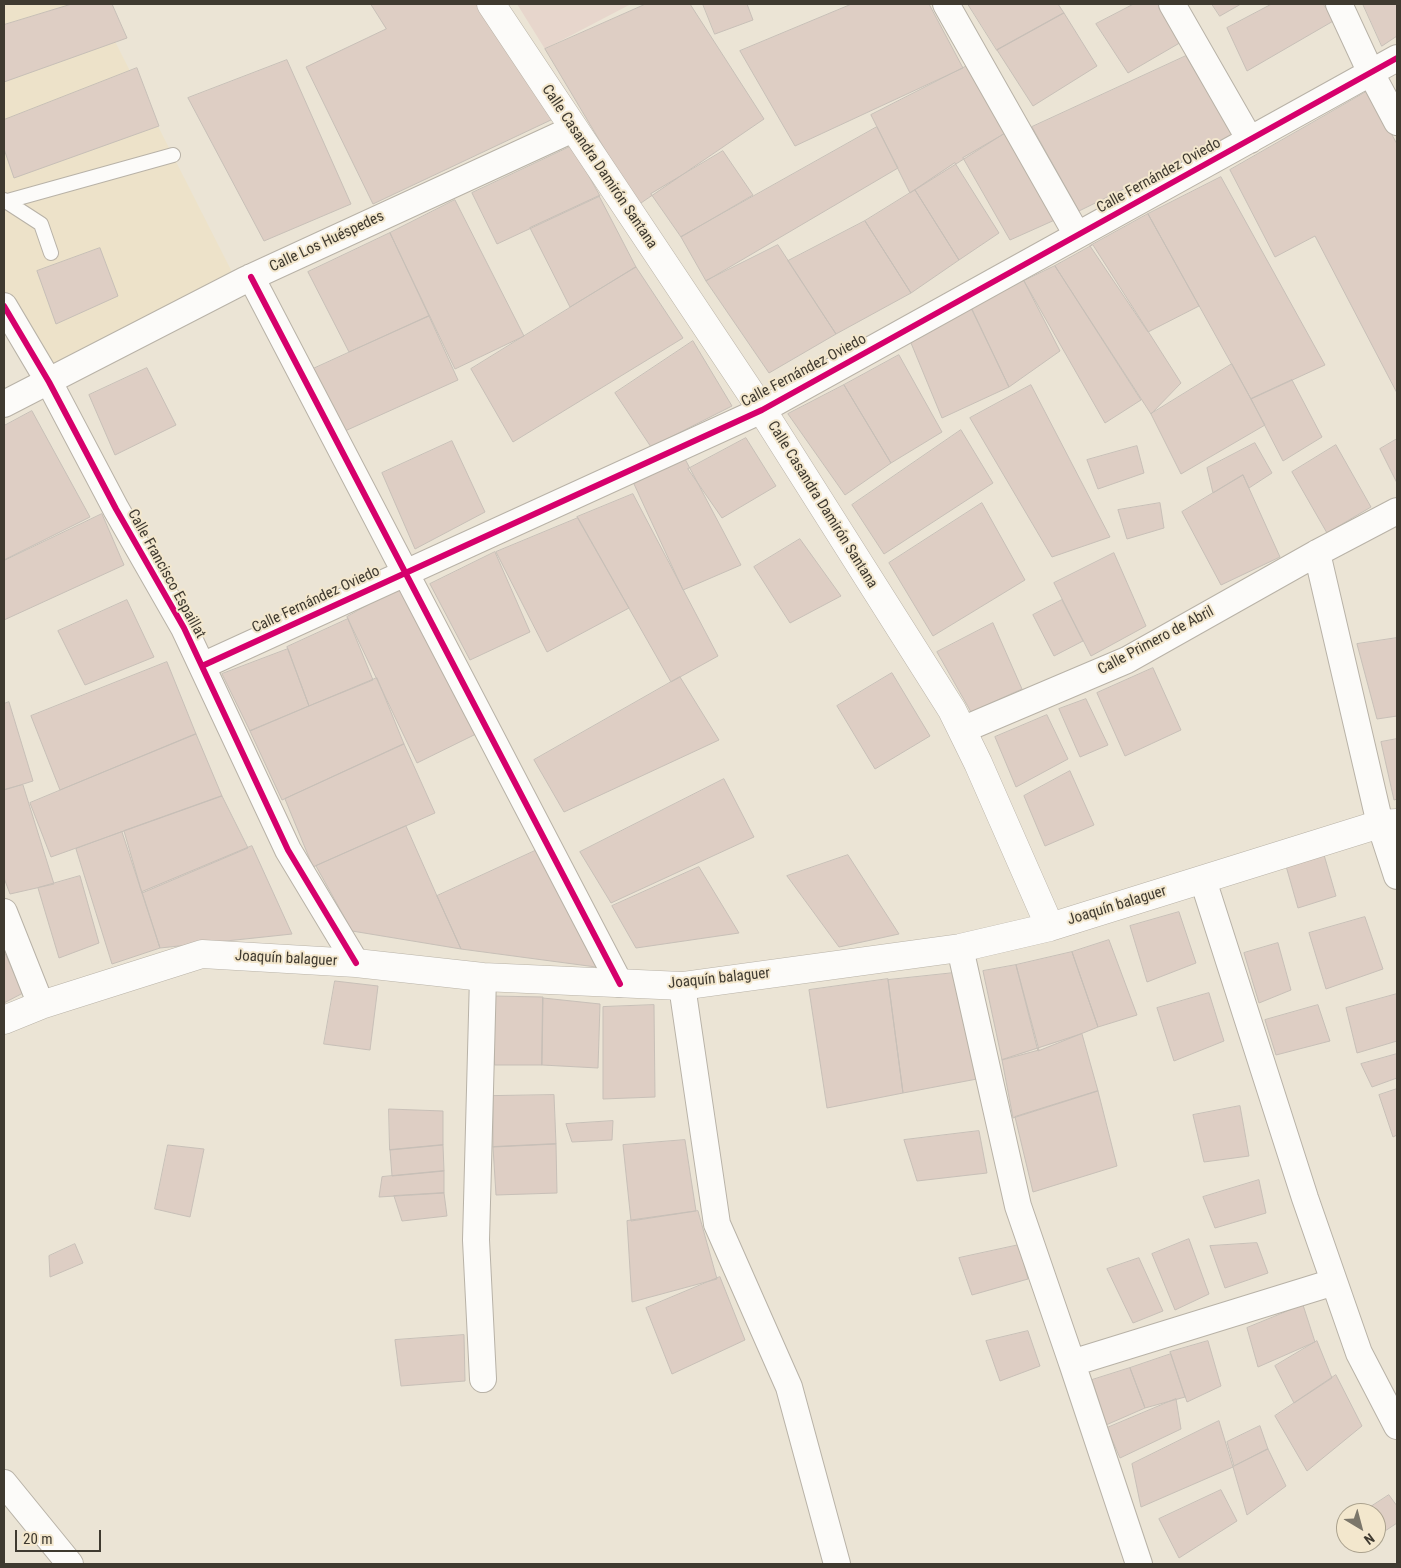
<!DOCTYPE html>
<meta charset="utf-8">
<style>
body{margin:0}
#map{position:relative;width:1401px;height:1568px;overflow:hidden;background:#ebe4d5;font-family:"Roboto Condensed",sans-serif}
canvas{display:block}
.frame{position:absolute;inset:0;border:5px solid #3f3a30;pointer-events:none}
.north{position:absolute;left:1336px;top:1503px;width:50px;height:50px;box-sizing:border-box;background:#f3e7cd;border:1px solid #aba28e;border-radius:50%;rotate:143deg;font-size:14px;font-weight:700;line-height:20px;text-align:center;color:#3f3a30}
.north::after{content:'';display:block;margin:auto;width:18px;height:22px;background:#7b766a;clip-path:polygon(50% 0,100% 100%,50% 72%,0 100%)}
.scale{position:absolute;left:15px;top:1530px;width:86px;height:22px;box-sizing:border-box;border:2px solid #3f3a30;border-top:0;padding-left:6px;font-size:15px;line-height:18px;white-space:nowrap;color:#3f3a30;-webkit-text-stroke:4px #f3e7cd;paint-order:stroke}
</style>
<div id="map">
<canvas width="1401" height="1568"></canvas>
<div class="frame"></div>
<div class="north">N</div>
<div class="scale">20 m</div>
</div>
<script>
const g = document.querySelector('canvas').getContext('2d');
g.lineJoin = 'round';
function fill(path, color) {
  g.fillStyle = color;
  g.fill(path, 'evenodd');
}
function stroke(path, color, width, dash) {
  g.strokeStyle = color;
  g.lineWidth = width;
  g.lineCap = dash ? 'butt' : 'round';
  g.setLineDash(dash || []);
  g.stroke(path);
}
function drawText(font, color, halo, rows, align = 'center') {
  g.font = font + ' "Roboto Condensed",sans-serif';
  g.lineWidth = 4;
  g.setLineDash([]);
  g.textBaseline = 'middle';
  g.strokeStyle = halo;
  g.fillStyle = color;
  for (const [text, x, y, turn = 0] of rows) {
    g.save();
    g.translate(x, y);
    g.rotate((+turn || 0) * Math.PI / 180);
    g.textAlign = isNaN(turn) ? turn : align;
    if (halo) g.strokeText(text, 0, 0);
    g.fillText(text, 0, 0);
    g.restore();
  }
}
const built = new Path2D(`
 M4,4h92l138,272 -184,102 -46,-84z`);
const medical = new Path2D(`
 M517,4h114l-86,45z`);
const building = new Path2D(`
 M72,4h40l15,34 -123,44v-57z
 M371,4h108l74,115 -180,85 -67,-137 80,-38z
 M646,4h44l74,115 -126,86 -93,-156z
 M703,4h44l6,16 -38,14z
 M852,4h77l34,64 -168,78 -55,-95z
 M968,4h90l6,9 -67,37z
 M1134,4h27l22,37 -55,32 -32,-49z
 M1212,4h29l-21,12z
 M1272,4h51l12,16 -88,51 -20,-43z
 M1363,4h34v32l-15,10z
 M1064,13l33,53 -64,40 -36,-56z
 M1186,56l47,79 -154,76 -47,-84z
 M287,60l64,144 -87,37 -76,-143z
 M969,65l36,68 -95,60 -39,-78z
 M137,68l22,58 -145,52 -10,-29v-29z
 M1368,91l29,53v249l-82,-157 -40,21 -45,-87z
 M877,127l21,41 -192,113 -25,-44z
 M1008,132l49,87 -47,21 -47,-82z
 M572,146l28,50 -103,48 -25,-51z
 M723,151l30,44 -72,42 -30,-43z
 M955,163l44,70 -40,27 -44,-70z
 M1221,177l104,188 -74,34 -103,-185z
 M915,190l44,70 -48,33 -46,-72z
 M599,196l37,71 -66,40 -40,-79z
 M455,200l69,136 -69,33 -65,-136z
 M1148,214l51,92 -51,26 -58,-86z
 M865,221l46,72 -75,41 -48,-73z
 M390,233l39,83 -80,36 -41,-80z
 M778,245l58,89 -67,39 -63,-92z
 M1093,245l88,138 -30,31 -96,-148z
 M100,248l18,48 -62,28 -19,-53z
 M1055,266l86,134 -36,23 -81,-142z
 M636,267l47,71 -170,104 -42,-73z
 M1024,281l36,70 -51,36 -38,-80z
 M971,308l38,79 -67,31 -31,-75z
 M429,316l29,64 -113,51 -32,-62z
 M693,341l39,65 -81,41 -36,-54z
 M899,355l43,77 -51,31 -47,-78z
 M1232,364l33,61 -84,49 -30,-60z
 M147,368l29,57 -61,30 -26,-60z
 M1292,380l30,57 -39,24 -32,-62z
 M844,385l47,78 -46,32 -57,-81z
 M1031,385l79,152 -58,20 -82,-139z
 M32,411l58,106 -86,43v-134z
 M961,430l32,53 -109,71 -32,-49z
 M746,438l30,48 -54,32 -34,-49z
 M1397,439v44l-17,-34z
 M452,441l33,71 -70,37 -33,-76z
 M1255,443l17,30 -23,15 -6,-13 -30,18 -6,-25z
 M1336,445l35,62 -44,26 -35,-61z
 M1137,446l7,27 -46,16 -11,-29z
 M685,459l56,106 -58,25 -49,-106z
 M1243,475l37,82 -59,28 -39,-73z
 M633,494l85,162 -47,26 -94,-165z
 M982,503l43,77 -92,56 -44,-73z
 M1160,503l4,25 -37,11 -9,-29z
 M102,514l22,51 -120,55v-59z
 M578,518l51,90 -82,44 -51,-100z
 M800,539l41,57 -51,27 -36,-56z
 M495,552l35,80 -60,28 -40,-76z
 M1114,553l32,73 -55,30 -37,-73z
 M399,588l77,146 -59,29 -70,-146z
 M127,600l27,57 -69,28 -27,-54z
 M1062,600l21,41 -29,15 -21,-41z
 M348,619l25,61 -64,26 -22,-59z
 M993,623l29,66 -51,23 -34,-60z
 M1397,638v78l-20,3 -20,-75z
 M288,649l21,57 -59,25 -28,-57z
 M167,662l29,72 -136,56 -29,-74z
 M1153,668l28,62 -56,26 -28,-63z
 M892,673l38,63 -55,33 -38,-63z
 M680,677l39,63 -155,72 -30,-52z
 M377,678l27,66 -122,56 -32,-69z
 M1086,699l22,46 -28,12 -21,-48z
 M9,702l24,79 -29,9v-86z
 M1047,715l21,44 -52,28 -21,-50z
 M196,734l26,62 -171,61 -21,-54z
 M1397,739v60l-3,1 -13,-58z
 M404,744l31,69 -122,54 -28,-68z
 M1070,771l24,54 -49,21 -21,-50z
 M724,779l30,58 -143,66 -31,-51z
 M23,785l31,99 -44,10 -6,-16v-88z
 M222,796l26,52 -106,45 -18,-62z
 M406,826l31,70 24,53 -109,-18 -36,-65z
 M122,832l38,116 -48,16 -36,-115z
 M252,846l40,88 -132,14 -18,-56z
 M1322,848l14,48 -38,12 -14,-49z
 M537,850l59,117 -135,-18 -24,-53z
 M848,855l51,79 -60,13 -52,-71z
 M699,867l40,66 -103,15 -24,-42z
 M80,876l19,67 -40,15 -21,-70z
 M1179,912l17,51 -49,19 -17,-56z
 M1365,917l18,52 -57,20 -17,-56z
 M1109,940l28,75 -39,12 -26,-75z
 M1278,943l13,47 -32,13 -15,-50z
 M4,951l19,42 -19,10z
 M1072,952l26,75 -60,24 -22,-86z
 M1016,965l23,85 -37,10 -19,-89z
 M954,973l23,106 -74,14 -15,-113z
 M888,979l15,114 -76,15 -18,-118z
 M335,981l43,5 -8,64 -46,-6z
 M1209,993l15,48 -50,20 -17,-53z
 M1397,994v47l-40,12 -11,-45z
 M493,996l50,1 -1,68h-47z
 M543,998l57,6 -2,64 -56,-3z
 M654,1005l1,92 -52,2v-92z
 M1318,1005l12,36 -54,14 -11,-35z
 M1082,1034l16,57 -85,27 -11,-58z
 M1397,1054v24l-25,9 -11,-23z
 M1397,1089v46l-4,2 -14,-42z
 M1098,1091l19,75 -84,26 -18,-75z
 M554,1095l2,49 -63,3v-51z
 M1240,1106l9,50 -45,6 -11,-47z
 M389,1109l54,2v34l-53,5z
 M613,1121l-1,19 -40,2 -6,-18z
 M979,1131l8,42 -70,8 -13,-41z
 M685,1140l11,71 -65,10 -8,-76z
 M556,1144l1,49 -61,2 -3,-48z
 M168,1145l36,4 -14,68 -35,-8z
 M443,1145l1,26 -52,5 -2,-26z
 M444,1171v22l-65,4 3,-20z
 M1259,1180l7,33 -51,15 -12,-31z
 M444,1193l3,23 -45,5 -8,-25z
 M698,1211l19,68 -85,23 -5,-81z
 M1189,1239l20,55 -34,16 -23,-56z
 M1257,1243l11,30 -43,15 -15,-42z
 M75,1244l8,19 -33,14 -1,-21z
 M1019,1245l9,34 -56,16 -13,-37z
 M1139,1258l24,53 -30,12 -26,-54z
 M720,1277l25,63 -73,34 -26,-66z
 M1303,1305l12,37 -57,25 -11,-39z
 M1028,1331l12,35 -40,15 -14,-40z
 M464,1335l1,46 -64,5 -6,-46z
 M1208,1341l13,45 -34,16 -17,-50z
 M1317,1341l15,37 -38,25 -19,-37z
 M1171,1354l14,43 -40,11 -15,-40z
 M1130,1368l15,40 -39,17 -14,-45z
 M1336,1375l26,51 -55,45 -32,-55z
 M1176,1399l5,30 -61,29 -13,-30z
 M1219,1421l14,46 -92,40 -9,-43z
 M1260,1426l8,23 -34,17 -7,-24z
 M1268,1449l18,37 -39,29 -14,-48z
 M1221,1490l16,31 -58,37 -20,-39z
 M1389,1495l8,11v17l-21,14v-24h-15z`);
const service = new Path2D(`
 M4,200l37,24 10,29
 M4,202l169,-47`);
const minor = new Path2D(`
 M946,4l131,231
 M1172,4l78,136
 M1339,4l32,69 26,49
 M251,277l369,707
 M4,306l45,76 67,127 68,119 104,222 68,113
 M4,404l241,-124 328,-151
 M1317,553l63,271 17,52
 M202,666l560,-256 635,-352
 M962,730l165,-70 190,-107 80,-42
 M1203,880l102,318 54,155 38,73
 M4,912l37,93
 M960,948l58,258 54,157 262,-81
 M483,977l-7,263 7,139
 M682,986l35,238 72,163 48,177
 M1071,1360l68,204
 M4,1483l66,81`);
const secondary = new Path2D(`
 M491,4l271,406 190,300 26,53 72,164
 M4,1020l37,-15 161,-51 154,9 127,14 199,9 278,-38 90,-21 330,-103 17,-1`);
const cycleway = new Path2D(`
 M251,277l369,707
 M4,306l45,76 67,127 68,119 104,222 68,113
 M202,666l560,-256 635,-352`);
const streetNames = [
 ["Calle Casandra Damirón Santana",599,167,56],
 ["Calle Fernández Oviedo",1159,176,-29],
 ["Calle Los Huéspedes",327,242,-25],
 ["Calle Fernández Oviedo",804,371,-28],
 ["Calle Casandra Damirón Santana",822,505,58],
 ["Calle Francisco Espaillat",166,574,61],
 ["Calle Fernández Oviedo",316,600,-25],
 ["Calle Primero de Abril",1156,641,-28],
 ["Joaquín balaguer",1117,906,-17],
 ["Joaquín balaguer",286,959,3],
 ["Joaquín balaguer",719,979,-6]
];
fill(built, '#ede2c9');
fill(medical, '#e7d6cc');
fill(building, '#decec4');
stroke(building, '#c7bfb7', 1);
stroke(service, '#b8b2a7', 16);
stroke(minor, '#b8b2a7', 28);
stroke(secondary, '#b8b2a7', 29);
stroke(service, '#fcfbf9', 14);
stroke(minor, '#fcfbf9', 26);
stroke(secondary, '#fcfbf9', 28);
stroke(cycleway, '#d6006c', 6);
drawText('15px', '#3f3a30', '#f3e7cd', streetNames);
</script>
